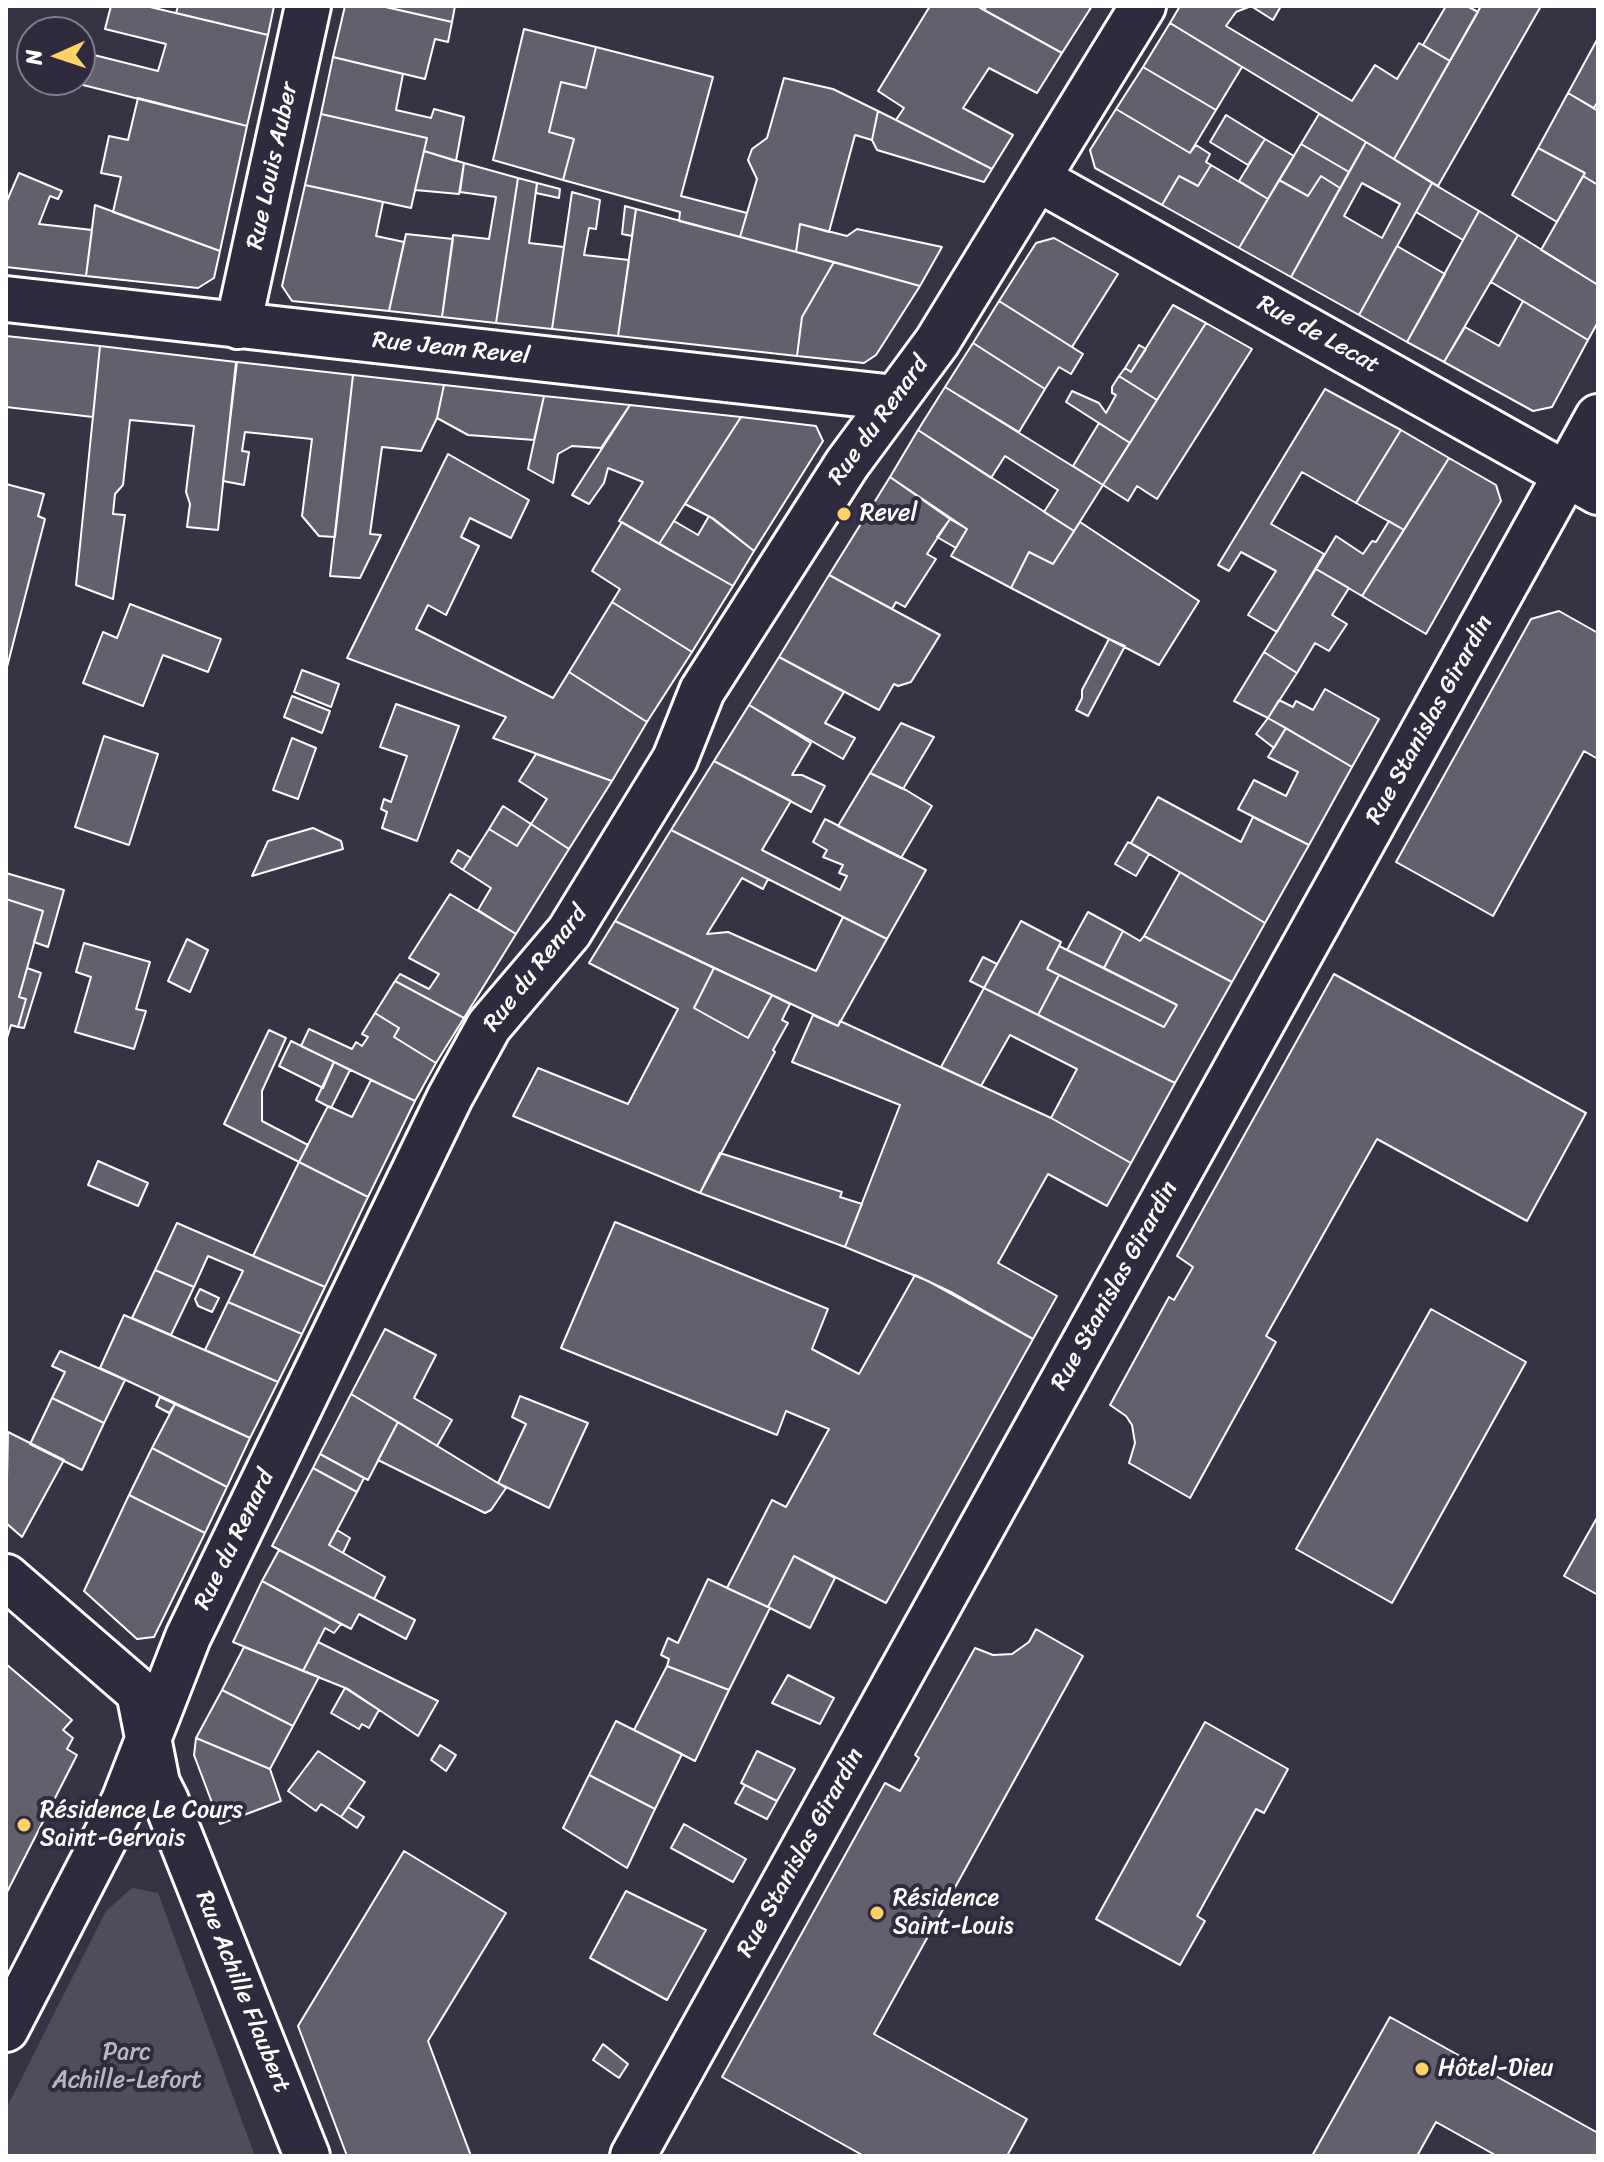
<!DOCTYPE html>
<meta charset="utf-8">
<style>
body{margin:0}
#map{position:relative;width:1604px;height:2162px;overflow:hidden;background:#373345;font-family:Sriracha,sans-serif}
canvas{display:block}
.frame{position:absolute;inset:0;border:8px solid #fff;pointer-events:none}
.north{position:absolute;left:16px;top:16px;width:80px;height:80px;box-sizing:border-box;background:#2f2a3d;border:2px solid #827f8b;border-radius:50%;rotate:267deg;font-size:22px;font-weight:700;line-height:32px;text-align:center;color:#fff}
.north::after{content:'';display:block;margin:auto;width:28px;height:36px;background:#ffd166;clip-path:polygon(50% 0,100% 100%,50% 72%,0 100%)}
</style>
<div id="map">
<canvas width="1604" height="2162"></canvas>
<div class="frame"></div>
<div class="north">N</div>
</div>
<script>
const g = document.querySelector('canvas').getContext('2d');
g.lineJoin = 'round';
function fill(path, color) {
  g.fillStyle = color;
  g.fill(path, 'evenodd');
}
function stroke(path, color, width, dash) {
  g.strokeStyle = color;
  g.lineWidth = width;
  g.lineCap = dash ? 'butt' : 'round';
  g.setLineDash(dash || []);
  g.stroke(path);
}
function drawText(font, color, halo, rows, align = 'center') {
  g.font = font + ' Sriracha,sans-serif';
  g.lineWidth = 8;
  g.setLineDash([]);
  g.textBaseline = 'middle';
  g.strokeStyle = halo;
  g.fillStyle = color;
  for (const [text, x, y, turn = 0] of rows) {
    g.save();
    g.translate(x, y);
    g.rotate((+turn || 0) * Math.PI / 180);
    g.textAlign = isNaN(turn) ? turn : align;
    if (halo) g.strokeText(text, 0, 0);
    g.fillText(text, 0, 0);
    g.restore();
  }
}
const green = new Path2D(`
 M132,1888l26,5 97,263h-249v-47l100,-198z`);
const building = new Path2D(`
 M111,6h35l122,29 -21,91 -172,-43 1,-3h4l2,-28 76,19 8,-27 -61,-15z
 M178,6h96l-6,29 -92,-22z
 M345,6h36l71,16 -4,20 -13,-3 -10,40 -92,-22z
 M381,6h74l-3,16z
 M930,6h47l85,47 -25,40 -48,-25 -26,40 50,27 -21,34 -96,-49 8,-12 -26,-17z
 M987,6h105l-30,47 -78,-43z
 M1180,6h71l-15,6 -10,14 126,75 23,-36 22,14 22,-36 31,18 -56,98 -224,-136z
 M1251,6h30l-8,14z
 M1446,6h21l11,6 -28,49 -27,-16z
 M1481,6h60l-103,180 -44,-27z
 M1170,23l72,44 -26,43 -73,-43z
 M524,29l72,18 -10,41 -25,-6 -12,50 25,7 -11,41 -70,-20z
 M1598,38v63l-4,7 -26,-15z
 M596,47l117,30 -32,119 66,17 -7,24 -61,-16 1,-9 -117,-32 11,-41 -25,-7 12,-50 25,6z
 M333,57l70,17 -7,36 35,8 3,-9 30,8 -8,44 -32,-10 3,-13 -106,-24z
 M1143,67l73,43 -26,43 -74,-44z
 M784,78l49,11 45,22 -6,29 -17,-5 -26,97 -29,-8 -4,28 -56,-15 17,-58 -9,-19 4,-11 15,-11z
 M1568,93l30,18v74l-15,-9 2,-3 -47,-25z
 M138,98l109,28 -27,125 -107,-39 8,-35 -20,-4 8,-37 19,4z
 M1116,109l74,44 6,-8 14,9 -4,8 5,3 -13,21 -19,-10 -17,29 -67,-37 -5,-18z
 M878,111l18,9 96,49 -8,13 -107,-32 -5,-10z
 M321,114l106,24 -16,70 -106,-23z
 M1319,114l47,28 -17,30 -48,-28z
 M1226,115l39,24 -17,26 -38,-23z
 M1265,139l29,17 -26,43 -29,-18z
 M1366,142l66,41 -73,132 -68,-38zM1362,183l38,21 -18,34 -38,-22z
 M1301,144l48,28 -9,16 -19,-12 -13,20 -29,-16z
 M1538,148l47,25 -28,49 -45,-27z
 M424,151l40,12 -5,31 -44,-4z
 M464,163l54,15 -22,145 -54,-6 11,-82 36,4 7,-42 -36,-5z
 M1211,165l57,34 -29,49 -77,-43 17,-29 19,10z
 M19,173l43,18 -4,8 -8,-3 -11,28 53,6 -6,46 -80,-9v-64z
 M1321,176l19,12 -49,89 -52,-29 40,-68 29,16z
 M1583,176l15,9v100l-57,-35z
 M518,178l19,5 -8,60 35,4 -12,82 -56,-6z
 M537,183l23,6 -1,9 -23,-5z
 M1432,183l47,28 -16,29 -47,-28z
 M305,185l78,17 -7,34 28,6 -15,69 -97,-10 -10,-15z
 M572,192l28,8 -4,29 -7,-1 -5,27 45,5 -11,76 -66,-7z
 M95,205l125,46 -6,27 -16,10 -112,-12z
 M625,206l11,3 -4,27 -10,-2z
 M636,209l198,53 -32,55 -5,39 -179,-20z
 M1479,211l39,24 -74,127 -37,-20z
 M800,224l47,12 10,-7 85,18 -22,39 -124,-34z
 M406,234l47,5 -11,78 -53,-6z
 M1518,235l80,50v37l-10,18 -97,-58z
 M1054,238l64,36 -46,73 -73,-46 37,-58z
 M1397,246l48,28 -38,68 -48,-27z
 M834,262l86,24 -44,69 -12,8 -67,-7 5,-39z
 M999,301l84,53 -12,20 -12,-7 -14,22 -72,-46z
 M1523,301l65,39 -36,67 -19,4 -89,-49 21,-35 34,19z
 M1173,305l33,18 -49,77 -38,-24 6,-8 6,4z
 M1206,323l46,26 -95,150 -20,-13 -9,15 -25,-16z
 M6,336l94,10 -7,71 -87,-10z
 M973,343l72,46 -26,43 -74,-45z
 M1139,345l7,4 -15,23 -6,-4z
 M100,346l136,16 -18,168 -31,-3 3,-23 -4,-12 8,-66 -64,-6 -7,65 -8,9 -2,20 12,1 -12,84 -37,-14z
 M237,362l116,13 -18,162 -16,-1 -17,-20 10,-77 -67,-7 -3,19 7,1 -5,33 -21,-4z
 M353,375l91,10 -7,33 -16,33 -39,-4 -12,87 11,1 -21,43 -30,-2z
 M1119,376l38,24 -27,43 -64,-41 6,-11 27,12 7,10 10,-18 -4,-2v-6z
 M444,385l100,11 -10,44 -66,-5 -31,-17z
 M945,387l158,98 -29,46 -30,-19 14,-22 -53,-34 -14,22 -73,-48z
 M1325,389l76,41 -45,73 -54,-31 -31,52 53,30 -47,78 -29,-17 28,-44 -35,-19 -12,19 -11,-6z
 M544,396l86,9 -29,43 -29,-2 -14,8 -5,29 -25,-14z
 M630,405l111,12 -82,127 -40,-23 24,-39 -35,-14 -4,15 -15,21 -17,-9z
 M741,417l75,9 7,15 -69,110 -40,-32 -29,-15z
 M1099,423l31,20 -27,42 -30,-19z
 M918,430l156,101 -21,33 -24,-12 -18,36 -60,-32 16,-27 -77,-52z
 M1401,430l48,28 -45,72 -48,-27z
 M448,454l81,46 -18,38 -41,-20 -9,19 18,9 -33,69 -18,-10 -12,24 137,69 16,-26 78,50 -35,59 -119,-43 13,-21 -159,-59z
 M1449,458l47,27 5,16 -75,133 -64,-38z
 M890,477l60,42 -23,35 9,5 -31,48 -9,-5 -4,7 -63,-34z
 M6,484l38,10 -6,22 7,3 -39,152z
 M709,516l45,35 -21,35 -74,-42 15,-23 24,14z
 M950,519l17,10 -11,19 -19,-11z
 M1389,521l15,9 -42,66 -46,-27 20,-33 27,18 9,-13 4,1z
 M622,522l111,64 -41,66 -80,-50 8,-13 -28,-18z
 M1080,522l119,79 -40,64 -148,-77 18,-36 24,12z
 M1316,569l33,19 -17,27 15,9 -18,27 -14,-8 -18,30 -33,-21z
 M829,575l111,60 -29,47 -13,4 -4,-2 -15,26 -100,-53z
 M612,602l80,50 -45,70 -78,-50z
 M130,604l91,35 -13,33 -45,-17 -20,51 -60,-23 20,-51 14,6z
 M1559,611l39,22v126l-14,-8 -91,165 -97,-54 135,-243z
 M1109,639l16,7 -37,70 -12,-6 6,-12v-8z
 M1264,652l33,21 -29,45 -34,-17z
 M779,657l65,35 -19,31 30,15 -12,21 -94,-54z
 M302,670l37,14 -8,23 -37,-15z
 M1325,689l54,30 -27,48 -84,-49 11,-18 14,7 3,-6 17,9z
 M292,696l38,15 -8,22 -38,-16z
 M396,704l63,22 -42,115 -35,-13 5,-16 -6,-3 3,-10 7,3 16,-46 -27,-9z
 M749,705l62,38 -19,32h10l23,11 -14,26 -97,-51z
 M1268,718l18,10 -12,20 -18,-14z
 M901,723l33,14 -31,52 -33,-16z
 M1286,728l66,39 -43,78 -71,-36 16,-29 32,16 12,-24 -30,-15z
 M104,736l54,18 -29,91 -54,-18z
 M292,738l24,10 -18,51 -25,-9z
 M536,754l76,27 -43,68 -38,-25 16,-25 -28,-18z
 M714,761l77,40 -29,49 78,40 7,-14 -8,-3 4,-8 -20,-8 4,-7 -14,-8 12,-23 101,51 -39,69 -216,-109z
 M870,773l36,17 26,16 -31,52 -63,-32z
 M1158,797l83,45 12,-25 56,28 -44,78 -134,-80z
 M503,806l28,18 -14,22 -28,-17z
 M531,824l38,25 -53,85 -38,-24 13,-22 -28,-18 26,-41 28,17z
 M313,828l28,13 2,8 -91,27 16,-35z
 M671,830l97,49 -5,10 -21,-11 -35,56 21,-2 88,39 27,-54 44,22 -49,87 -223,-105z
 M1128,842l21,12 -13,22 -21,-12z
 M458,850l13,8 -8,12 -12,-8z
 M1180,872l85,51 -33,59 -88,-46z
 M6,873l58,17 -16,57 -14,-5 9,-31 -37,-12z
 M450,894l66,40 -52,84 -69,-37 5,-7 29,15 10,-15 -30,-16z
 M6,899l37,12 -24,86 7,2 -8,28 -7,-2 -5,16z
 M1088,912l35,19 -19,37 -37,-18z
 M615,921l99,47 -20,40 54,30 24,-43 18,9 -8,16 6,3 -15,27 2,2 -75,141 -187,-77 25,-48 90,36 50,-95 -89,-46z
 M1021,921l40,21 -14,27 12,6 -21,40 -54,-27z
 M1123,931l17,10 4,-5 88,46 -57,101 -137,-68 21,-40 105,52 13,-22 -73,-37z
 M187,939l21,11 -18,42 -22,-11z
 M84,943l66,19 -14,47 10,2 -12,38 -59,-17 16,-55 -15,-5z
 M1059,946l118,59 -13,22 -117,-58z
 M983,957l14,7 -13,24 -14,-7z
 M27,968l14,5 -17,55 -6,-1 8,-28 -7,-2z
 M714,968l58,27 -24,43 -54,-30z
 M1334,974l252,139 -59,108 -150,-82 -111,197 10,6 -86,156 -61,-35 6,-20 -3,-18 -6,-9 -16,-11 59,-108 5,3 19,-33 -16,-11z
 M395,981l69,37 -28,45 -42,-26 5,-9 -24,-15z
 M984,988l191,95 -44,80 -80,-45 26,-49 -67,-34 -29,51 -40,-19z
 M375,1013l24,15 -5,9 42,26 -21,38 -114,-55 8,-17 43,20 4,-7 6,4 6,-9 -6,-3z
 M813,1015l25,11 2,-5 211,97 80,45 -24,43 -59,-32 -50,89 59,33 -24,43 -105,-58 -83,-34 55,-142 -108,-43z
 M269,1030l17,8 -24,53v30l46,24 -9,17 -75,-38z
 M291,1041l43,21 -11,26 -44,-22z
 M334,1062l16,8 -19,38 -15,-8z
 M371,1080l44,21 -47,96 -69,-35 29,-56 24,11z
 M720,1153l122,39 -2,5 22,7 -17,43 -145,-54z
 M98,1161l50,22 -10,23 -50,-21z
 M299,1162l69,35 -43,90 -72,-31z
 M615,1222l213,87 -16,40 47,25 56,-99 38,18 80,46 -147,264 -92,-47 -26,51 -41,-19 45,-88 14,7 43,-78 -43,-18 -9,24 -216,-87z
 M177,1223l148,64 -23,47 -74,-32 15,-31 -35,-15 -14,31 -39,-17z
 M155,1270l39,17 -23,48 -39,-17z
 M200,1289l19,9 -7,14 -14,-6 -3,-7z
 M228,1302l74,32 -24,48 -73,-32z
 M1431,1309l95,53 -134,241 -96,-54z
 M124,1315l154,67 -28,56 -150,-70z
 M385,1329l51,26 -22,43 38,22 -15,26 -86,-52z
 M60,1351l65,29 -21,43 -52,-25 13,-26 -13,-6z
 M351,1394l47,28 -30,58 -48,-26z
 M520,1396l68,27 -39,85 -51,-25 28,-59 -14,-7z
 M160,1397l15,7 -6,9 -13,-7z
 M52,1398l52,25 -22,47 -52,-26z
 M175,1404l75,34 -23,49 -75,-39z
 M398,1422l108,66 -15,22 -6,3 -107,-53z
 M8,1432l56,28 -42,77 -16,-14z
 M152,1448l75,39 -22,46 -76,-38z
 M320,1454l44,24 -7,14 -44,-24z
 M313,1468l44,24 -28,53 56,32 -11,22 -102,-53z
 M129,1495l76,38 -51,104 -17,2 -53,-48z
 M1598,1516v79l-34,-19z
 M337,1530l13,8 -7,15 -14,-8z
 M279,1550l136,70 -9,19 -47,-25 -8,15 -89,-48z
 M794,1556l41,22 -25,50 -42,-21z
 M708,1579l62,29 -41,82 -62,-24 2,-7 -8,-4 7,-17 10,5z
 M262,1581l79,43 -7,9 -9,-5 -22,43 -70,-29z
 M1036,1629l47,27 -209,378 153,85 -20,37h-143l-142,-79 163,-294 15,8 19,-33 -4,-3 60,-107 18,7 19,-1 17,-12z
 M318,1642l120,59 -20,35 -70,-47 -45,-18z
 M244,1647l75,30 -26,49 -71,-36z
 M6,1664l66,56 -9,10 10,8 -6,11 10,6 -71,139z
 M667,1666l62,24 -34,71 -61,-31z
 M788,1675l46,23 -14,26 -48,-21z
 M345,1688l34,22 -10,18 -7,-4 -3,5 -28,-16z
 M222,1690l71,36 -23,43 -74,-31z
 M616,1721l66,33 -27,55 -66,-34z
 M1205,1722l83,47 -24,44 -8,-4 -59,107 8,5 -25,44 -84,-46z
 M196,1738l74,31 11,32 -61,23 -26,-69z
 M440,1745l16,10 -10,16 -15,-11z
 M318,1751l47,31 -24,35 -20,-13 -5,7 -28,-20z
 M757,1751l38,18 -18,32 -36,-18z
 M589,1775l66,34 -28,59 -64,-40z
 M745,1785l32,16 -10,18 -32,-16z
 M348,1807l16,10 -7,11 -16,-11z
 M684,1824l62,35 -13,23 -62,-34z
 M404,1851l102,62 -78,128 43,115h-124l-49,-130z
 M626,1891l80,39 -39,70 -77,-42z
 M1390,2017l208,116v23h-101l-61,-34 -19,34h-105z
 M603,2044l25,20 -9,14 -26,-18z`);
const minor = new Path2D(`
 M1038,179l560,313
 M6,299l889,99
 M238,326l70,-320
 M6,1577l133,115 18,91 9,18 141,355
 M6,2029l118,-228 64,-164 262,-540 39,-71 80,-94 106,-173 27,-68 145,-227 90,-122 206,-336
 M633,2156l965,-1739`);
const markers = [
 [844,514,8,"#ffd166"],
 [24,1825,8,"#ffd166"],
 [877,1913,8,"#ffd166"],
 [1422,2069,8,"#ffd166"]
];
const streetNames = [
 ["Rue Louis Auber",273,166,-78],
 ["Rue de Lecat",1318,335,29],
 ["Rue Jean Revel",451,349,6],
 ["Rue du Renard",879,421,-54],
 ["Rue Stanislas Girardin",1430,720,-61],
 ["Rue du Renard",536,969,-52],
 ["Rue Stanislas Girardin",1115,1286,-61],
 ["Rue du Renard",235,1540,-64],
 ["Rue Stanislas Girardin",801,1853,-61],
 ["Rue Achille Flaubert",242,1992,68]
];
const poiNames = [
 ["Revel",860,514],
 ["Résidence Le Cours",40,1811],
 ["Saint-Gervais",40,1839],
 ["Résidence",893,1899],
 ["Saint-Louis",893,1927],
 ["Hôtel-Dieu",1438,2069]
];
const parkNames = [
 ["Parc",127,2053],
 ["Achille-Lefort",127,2081]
];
fill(green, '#514c5c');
fill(building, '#635f6d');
stroke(building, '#fff', 2);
stroke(minor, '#fff', 50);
stroke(minor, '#2f2a3d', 44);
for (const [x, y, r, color] of markers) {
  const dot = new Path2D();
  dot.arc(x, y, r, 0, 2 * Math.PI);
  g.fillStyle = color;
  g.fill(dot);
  stroke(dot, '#2f2a3d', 3);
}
drawText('24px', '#fff', '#2f2a3d', streetNames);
drawText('24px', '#fff', '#2f2a3d', poiNames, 'left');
drawText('24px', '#b9b7be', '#2f2a3d', parkNames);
</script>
